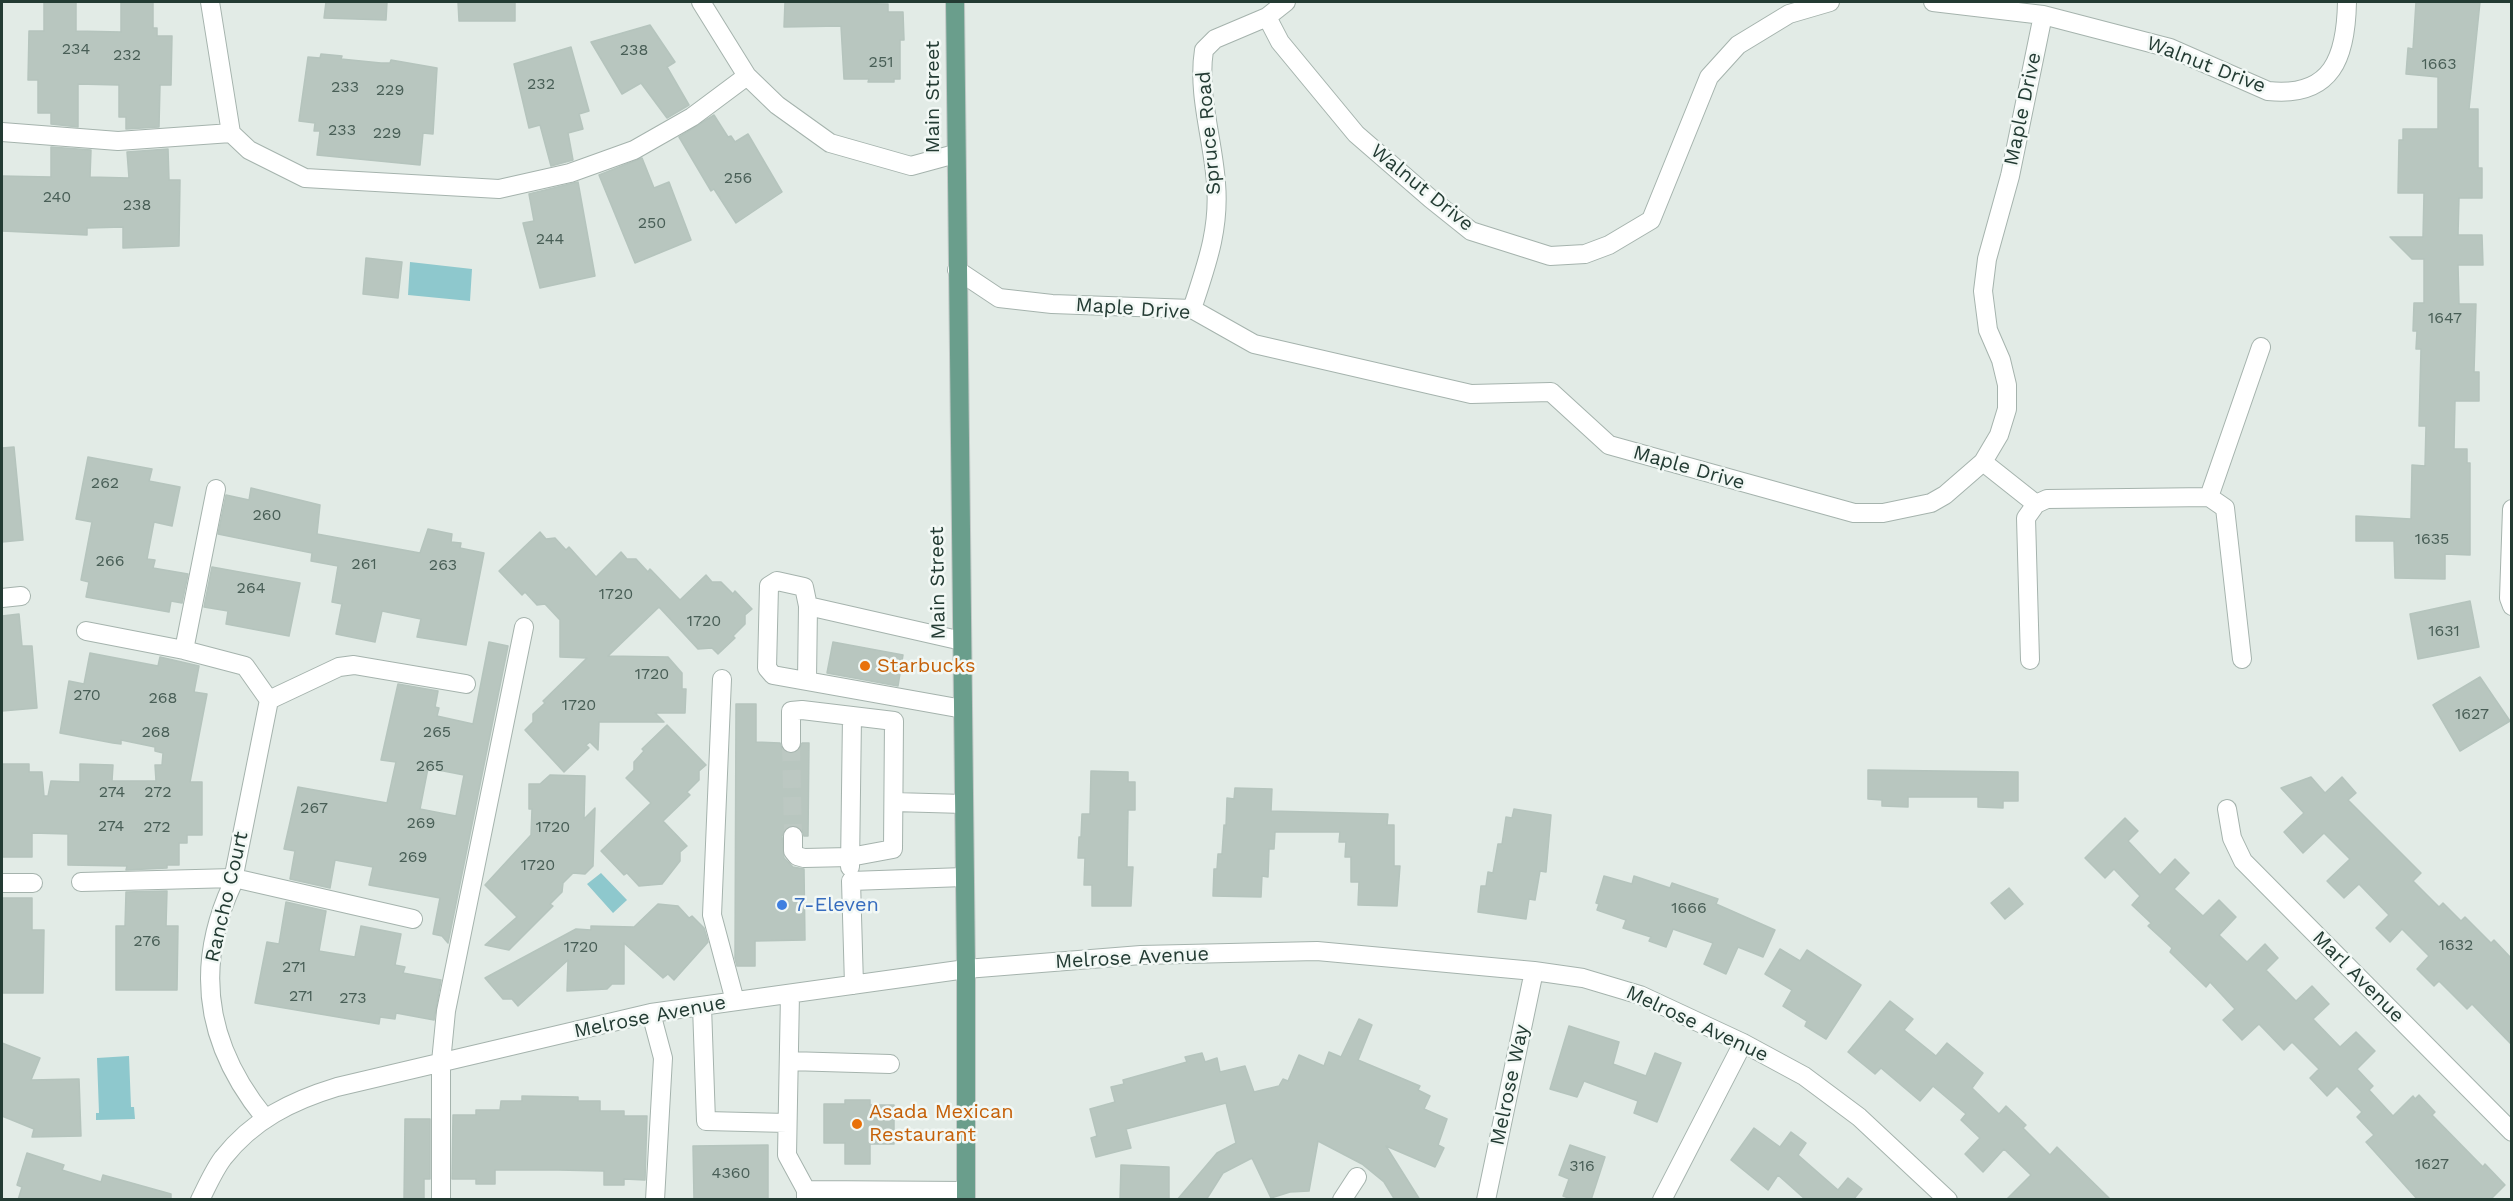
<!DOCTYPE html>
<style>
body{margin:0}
#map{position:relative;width:2513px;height:1201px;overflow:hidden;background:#e2ebe6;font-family:"Work Sans",sans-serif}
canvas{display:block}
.frame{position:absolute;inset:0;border:3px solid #233b33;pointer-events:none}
</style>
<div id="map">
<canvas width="2513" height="1201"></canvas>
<div class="frame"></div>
</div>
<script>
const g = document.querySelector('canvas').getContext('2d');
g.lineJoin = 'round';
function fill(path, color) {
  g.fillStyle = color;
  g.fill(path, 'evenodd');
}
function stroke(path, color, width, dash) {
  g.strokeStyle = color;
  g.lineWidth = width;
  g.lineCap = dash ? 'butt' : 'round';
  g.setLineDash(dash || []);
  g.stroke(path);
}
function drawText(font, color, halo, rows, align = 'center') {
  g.font = font + ' "Work Sans",sans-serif';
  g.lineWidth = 5;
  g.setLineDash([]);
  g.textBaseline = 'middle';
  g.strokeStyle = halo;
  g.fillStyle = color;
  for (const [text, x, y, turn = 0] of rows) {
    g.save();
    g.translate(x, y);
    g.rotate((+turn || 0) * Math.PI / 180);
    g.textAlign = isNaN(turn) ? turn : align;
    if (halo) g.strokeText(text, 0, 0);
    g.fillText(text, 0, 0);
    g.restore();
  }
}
const water = new Path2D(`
 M410,262l62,7 -2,32 -62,-6z
 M601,873l26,27 -14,13 -26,-29z
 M129,1056l2,51h3l1,12 -39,1v-7h3l-2,-55z`);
const building = new Path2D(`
 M44,2h32v29l45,1v-30h32v26h4v8h15l-1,49h-11l-1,42 -33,2v-12h-7v-32l-41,-1v43l-27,-3v-11h-13v-33h-10l1,-49h15z
 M326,2h61l-1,18 -62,-2z
 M458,2h57v19h-56z
 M785,2l103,2v8h15l1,28h-4v39h-6v3h-26l1,-3h-25l-3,-53 -57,1z
 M2416,2h64l-11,107h9v59h4v30h-23l-1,37h24l1,30h-25l1,39h17l-2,68h5v29h-24l-1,48h13v14h3v92l-25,-1v25l-50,-1 -1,-37h-38v-25l55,3 1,-54 13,1 1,-40h-7l2,-77h-5l1,-18h-4l1,-28h10v-44h-12l-22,-22h33l1,-44h-26l1,-53h4v-11h35v-52l-32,-3 2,-26 5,1z
 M650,25l25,37 -8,5 22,38 -22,13 -26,-35 -19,11 -31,-52z
 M571,47l18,64 -10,3 4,15 -15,4 5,27 -22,6 -11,-41 -11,3 -15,-64z
 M321,54l21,2 -1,3 40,4h9l1,-3 46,8 -4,66 -10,-1 -3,32 -103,-10 3,-24h-6l1,-8 -16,-2 9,-64 12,1z
 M714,115l14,22 3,-1 4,6 13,-8 34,58 -46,31 -22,-34 -3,2 -32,-54z
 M51,147l40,3 -1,27 39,1 -2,-26 41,-3 1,31h11l-1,66 -56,2v-21l-36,1v7l-85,-4v-55l49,1z
 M642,158l12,30 15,-6 22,58 -56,23 -36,-88z
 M578,182l17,94 -55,12 -17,-65 11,-2 -5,-27z
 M366,258l36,4 -4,36 -35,-4z
 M14,447l9,93 -21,2v-94z
 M88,457l64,12 -3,12 31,6 -8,39 -18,-4 -7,37 8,1 -2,8 35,6 -6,29 -11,-2 -2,11 -83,-15 3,-15 -8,-2 11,-58 -16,-3z
 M251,488l69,17 -3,29 103,19 8,-24 24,5 -1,8 10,1 -1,5 24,5 -18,92 -49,-8 4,-18 -39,-8 -7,31 -39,-8 6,-30 -10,-2 6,-36 -27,-5 1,-8 -94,-19 8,-39 23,5z
 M540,532l6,7 9,-1 11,12 3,-3 27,30 25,-25 6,7h9l12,13 2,-3 30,31 26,-25 6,7h9l12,12 2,-3 17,18 -7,6v9l-12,12 2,2 -17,16 -6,-6 -14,1 -39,-42 -51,49 60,1 14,16v16h4l-1,24h-30l9,9h-65l-1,28 -8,-8 -4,3 3,3 -25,24 -39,-42 8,-8v-8l12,-11 -2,-2 44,-43 -27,-1v-37l-15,-16 -8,1 -12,-13 -3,3 -23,-24z
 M212,567l88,16 -11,53 -63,-12 2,-13 -24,-4z
 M2470,601l9,46 -61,12 -8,-45z
 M19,614l3,32h10l5,62 -35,3v-95z
 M489,642l19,4 -60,297 -6,-7 -9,-2 7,-36 -71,-13 4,-18 -38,-7 -5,28 -40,-9 5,-28 -11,-2 14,-62 89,16 9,-41 -15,-2 17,-76 40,7 -3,16 4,1 -2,8 36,8zM428,768l36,7 -8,41 -36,-7z
 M833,642l70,13 -5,31 -71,-13z
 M90,653l68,13 2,-9 39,9 -5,26 13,2 -17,88h12v53h-15v8h-8v22h-12v3l-41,2 1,-4 -59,-1v-31l-36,-1v24h-30v-93h27v8h13l2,24h4l3,-15 29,1v-18l33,1 -1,16h44l-1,-16h7l1,-12 -8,-2v-4l-34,-7v4l-8,-1 -53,-10 9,-52 15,3z
 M2480,677l30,44 -50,30 -27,-46z
 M736,704h20v38l24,1 2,6 8,5 7,-2 5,-9h7l-1,93h-4l-2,-6 -8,-5 -7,2 -5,9 2,22 9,9 11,2 1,71 -50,1v25h-18l-2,-8z
 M667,725l39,40 -7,6v9l-12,12 3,3 -27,26 24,25 -7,6v9l-18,23 -23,2 -12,-13 -3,2 -23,-24 50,-48 -25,-25 8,-8v-8l10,-11 -2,-2z
 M1868,770l150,2v29h-15v7l-25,-1v-10h-70v10l-26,-1v-6l-14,-1z
 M1091,771l37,1v10h7v28h-7l-1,57h6l-2,39h-39v-21h-8l1,-27h-7l1,-21h2l1,-23h8z
 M550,775l35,1 -1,43 11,-11 -2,58 -8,8 -12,-1 -10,10 -1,9 -12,12 3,2 -44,44 -24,-5 32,-28 -32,-32 46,-50 1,-26h-3v-25h11z
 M2311,777l14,16 17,-16 14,16 -8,7 73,73 -8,8 26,26 4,-4 18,18 4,-4 26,26 3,-3 17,18v86l-39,-40 -5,5 -28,-28 -5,5 -17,-17 12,-13 -27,-27 -12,13 -14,-14 13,-13 -30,-31 -15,14 -17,-17 23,-22 -26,-26 -21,20 -19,-21 20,-19 -23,-25z
 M1235,788l37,1 -1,22 117,3 -1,11h7v41h6l-3,40 -39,-1 1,-23h-8v-25h-6l1,-15h-7l1,-10h-65l-1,17h-5l-1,28 -6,-1 -1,21 -48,-1 1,-27h3l1,-15h4l2,-29 2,1 1,-28 7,1z
 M1514,809l37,6 -5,57 -6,-1 -5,29 -6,-1 -3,20 -48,-7 3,-26h5l2,-14 5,1 5,-29h4l4,-27 6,1z
 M2125,818l13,13 -10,10 32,34 15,-16 14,14 -15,16 29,27 16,-16 17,17 -17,18 28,27 18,-18 13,14 -12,12 30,31 16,-15 17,18 -16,15 27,28 16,-15 19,19 -18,18 16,17 -4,4 24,26 20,-20 2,3 4,-4 16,17 -3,3 51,52 2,-3 20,21 -15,15h-72l-52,-58 8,-7 -17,-18 5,-5 -25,-26 -10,10 -17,-18 9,-9 -27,-27 -8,8 -25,-26 -17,16 -19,-20 12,-11 -25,-27 -4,5 -36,-35 2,-4 -24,-22 3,-3 -19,-18 8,-9 -26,-27 -9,9 -20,-20z
 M1604,876l28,8 2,-8 36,12 2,-5 46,16 -2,5 59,26 -12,27 -25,-10 -12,27 -22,-10 9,-21 -40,-14 -7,18 -17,-6 2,-4 -28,-9 3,-8 -29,-10 2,-6 -3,-1z
 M2009,888l14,16 -18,15 -14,-16z
 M167,891l-1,35h12l-1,64h-61v-64h9l1,-34z
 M2,898h30v32h12l-1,63h-41z
 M286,902l40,9 -7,40 36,6 6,-31 40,8 -6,31 10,2 -2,6 38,7 -7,40 -38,-7 -1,6 -15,-2 -1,7 -124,-21 12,-61 12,2z
 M658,904l20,2 11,12 3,-2 12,12 4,14 -34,38 -6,-6 -5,4 -39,-35v41h-12l-5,5 -40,2 1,-31 -50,46 -6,-7h-9l-18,-21 91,-49 15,1v-4l43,1z
 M1780,949l20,12 7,-11 54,35 -35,54 -21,-13 2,-5 -24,-15 9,-16 -27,-16z
 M1890,1001l23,18 -9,11 32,26 11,-13 36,30 -11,15 27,26 7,-8 20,19 -3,3 27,27 7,-8 54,53h-105l25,-25 -27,-26 -21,23 -18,-18 15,-16 -19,-18 5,-6 -33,-28 -13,15 -39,-33 -6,6 -27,-22z
 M1359,1019l13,6 -14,35 62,26 -2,4 12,6 -6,13 23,10 -9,26 6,3 -9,19 -49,-21 34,54h-25l-11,-18 -22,-18 -44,-23 -9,50 -19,1 -19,6 -19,-40 -29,15 -17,27h-29l40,-47 19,-10 -10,-40 -100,26 5,19 -35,9 -5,-19 6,-2 -7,-27 25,-7 -4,-15 13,-3 -1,-4 64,-18 -2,-5 17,-4 3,9 12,-4 3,14 25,-6 9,26 25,-6 4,-7 5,2 11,-26 25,11 5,-14 12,5z
 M1569,1026l50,16 -6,22 33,12 9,-23 26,10 -24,59 -23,-9 4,-12 -54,-20 -7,16 -27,-8z
 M2,1043l38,15 -9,22 48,-1 2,57 -49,1 2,-8 -32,-13z
 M522,1096l56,1v4h22v10h24v5h23l-2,64 -21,-1v6h-20v-14l-46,-1h-63v14h-19v-5h-24l1,-64h23v-5h24l1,-9h21z
 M845,1100h25v5h24v39h-24v20h-25v-21h-21v-39h21z
 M405,1119h25v60h-6v21h-20z
 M1754,1128l26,19 11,-15 15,11 -8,12 40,35 10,-12 14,11 -9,11h-47l-28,-25 -10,15 -37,-30z
 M768,1145v55h-74l-1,-54z
 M1570,1145l35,12 -14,43h-17l-11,-4 6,-17 -10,-4z
 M27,1153l37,12 -2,5 39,12 2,-7 68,19v6h-153l4,-13 -5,-2z
 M1121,1165l48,2v33h-49z`);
const minorTunnel = new Path2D(`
 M791,743l2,93`);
const minor = new Path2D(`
 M210,2l21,131
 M701,2l46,74 30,29 53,38 81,23 44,-12
 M1933,2l110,13 127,33 98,43c65,7 78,-35 79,-89
 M1267,17l13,25 76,92 75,65 40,32 79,25 35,-2 24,-9 42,-25 58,-143 29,-32 51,-31 41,-12
 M2,132l116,9 113,-8 18,17 56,28 194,11 71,-16 64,-23 58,-33 55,-41
 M957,270l42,28 53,6 140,5 62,35 217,50 80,-2 58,53 245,68h29l48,-10 14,-8 38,-33 16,-27 8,-26v-24l-6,-25 -13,-30 -5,-39 4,-32 23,-83 33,-161
 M1192,309c14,-43 28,-79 24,-126 -3,-44 -19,-89 -12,-133l11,-11 52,-22 19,-15
 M1983,462l53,42
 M2209,497l52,-150
 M2512,509l-3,89 3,8
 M2,598l19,-2
 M808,606l-4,-19 -27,-6 -8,5 -2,82 6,7 190,34
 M86,631l98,19 61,16 24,34
 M184,650l32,-161
 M2030,660l-4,-142 10,-14 11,-5 162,-2 16,11 17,151
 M722,679l-10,236 23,86
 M807,680l1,-74 154,35
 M269,700l70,-33 15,-2 112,19
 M791,743v-32l11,-1 92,11 -1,128 -43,8 -46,1 -7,-2 -4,-5v-15
 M894,802l70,2
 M2227,809l5,29 11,23 269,271
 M850,867l2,-151
 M81,882l153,-4 179,41
 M2,883h31
 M854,985l-3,-104 113,-4
 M790,994l-3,161 19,35v10
 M702,1006l4,115 81,2
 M651,1013l12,45 -8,142
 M789,1061l101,3
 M265,1118c-58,-71 -72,-148 -33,-233l37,-185
 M806,1190l160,1
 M200,1200c7,-14 14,-30 23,-42 30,-38 68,-57 114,-71l314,-74 315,-44 175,-14 176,-4 217,20 49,7 57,17 103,48 61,33 55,41 89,83
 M441,1200v-138l5,-51 78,-384
 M1342,1200l15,-23
 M1486,1200l48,-229
 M1662,1200l81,-157`);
const major = new Path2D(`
 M955,2l11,967v231`);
const markers = [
 [865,666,6,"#e8710a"],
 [782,905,6,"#3f7fe0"],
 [857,1124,6,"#e8710a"]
];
const numberNames = [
 ["234",76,49],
 ["238",634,50],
 ["232",127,55],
 ["251",881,62],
 ["1663",2439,64],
 ["232",541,84],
 ["233",345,87],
 ["229",390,90],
 ["233",342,130],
 ["229",387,133],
 ["256",738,178],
 ["240",57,197],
 ["238",137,205],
 ["250",652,223],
 ["244",550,239],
 ["1647",2445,318],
 ["262",105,483],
 ["260",267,515],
 ["1635",2432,539],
 ["266",110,561],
 ["261",364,564],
 ["263",443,565],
 ["264",251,588],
 ["1720",616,594],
 ["1720",704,621],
 ["1631",2444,631],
 ["1720",652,674],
 ["270",87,695],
 ["268",163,698],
 ["1720",579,705],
 ["1627",2472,714],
 ["268",156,732],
 ["265",437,732],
 ["265",430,766],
 ["274",112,792],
 ["272",158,792],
 ["267",314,808],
 ["269",421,823],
 ["274",111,826],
 ["272",157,827],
 ["1720",553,827],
 ["269",413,857],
 ["1720",538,865],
 ["1666",1689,908],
 ["276",147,941],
 ["1632",2456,945],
 ["1720",581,947],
 ["271",294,967],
 ["271",301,996],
 ["273",353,998],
 ["1627",2432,1164],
 ["316",1582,1166],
 ["4360",731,1173]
];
const streetNames = [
 ["Walnut Drive",2206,65,21],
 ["Main Street",933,97,-90],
 ["Maple Drive",2023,109,-78],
 ["Spruce Road",1209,133,-95],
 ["Walnut Drive",1422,188,39],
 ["Maple Drive",1133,309,4],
 ["Maple Drive",1689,468,16],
 ["Main Street",938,583,-91],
 ["Rancho Court",227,897,-77],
 ["Melrose Avenue",1132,958,-3],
 ["Marl Avenue",2358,977,45],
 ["Melrose Avenue",650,1017,-11],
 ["Melrose Avenue",1697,1024,25],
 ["Melrose Way",1510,1085,-78]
];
const foodNames = [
 ["Starbucks",877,666],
 ["Asada Mexican",869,1112],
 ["Restaurant",869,1135]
];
const shopNames = [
 ["7-Eleven",794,905]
];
fill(water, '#8ec8cd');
fill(building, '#b8c6bf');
stroke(building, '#b5c4bd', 1.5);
stroke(minorTunnel, '#bcc8c2', 18, [18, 9]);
stroke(minor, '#a5b3ad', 20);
stroke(major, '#c1c8c6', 20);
stroke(minor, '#fff', 18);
stroke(major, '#6a9e8c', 18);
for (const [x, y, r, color] of markers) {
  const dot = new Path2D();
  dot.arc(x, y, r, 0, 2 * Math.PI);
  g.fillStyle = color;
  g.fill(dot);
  stroke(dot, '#f2f8f5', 2);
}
drawText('16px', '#485e56', null, numberNames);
drawText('20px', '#233b33', '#f2f8f5', streetNames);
drawText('20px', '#c56008', '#f2f8f5', foodNames, 'left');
drawText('20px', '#366cbe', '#f2f8f5', shopNames, 'left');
</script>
